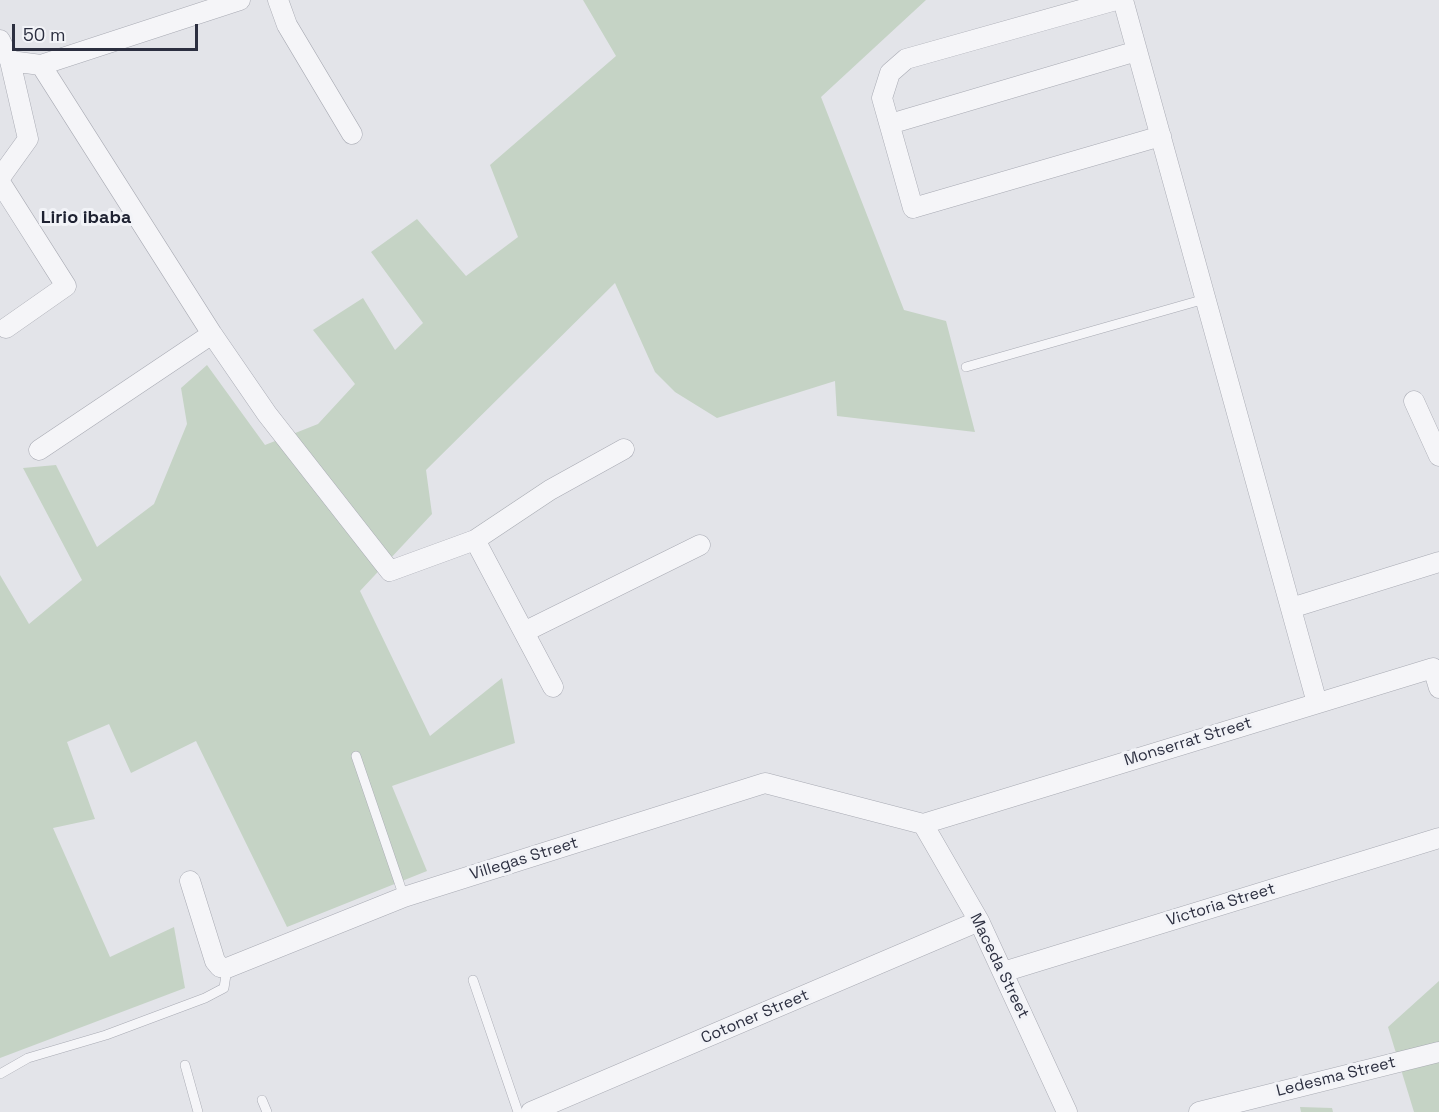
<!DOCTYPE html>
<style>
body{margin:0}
#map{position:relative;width:1439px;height:1112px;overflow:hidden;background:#e3e4e9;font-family:"Space Grotesk",sans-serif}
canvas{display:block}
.scale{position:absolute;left:12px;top:24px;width:186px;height:27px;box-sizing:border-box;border:3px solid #2c2f40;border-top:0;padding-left:8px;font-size:18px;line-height:21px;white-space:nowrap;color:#2c2f40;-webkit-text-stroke:4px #f2f3f7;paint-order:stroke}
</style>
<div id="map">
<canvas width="1439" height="1112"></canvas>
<div class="scale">50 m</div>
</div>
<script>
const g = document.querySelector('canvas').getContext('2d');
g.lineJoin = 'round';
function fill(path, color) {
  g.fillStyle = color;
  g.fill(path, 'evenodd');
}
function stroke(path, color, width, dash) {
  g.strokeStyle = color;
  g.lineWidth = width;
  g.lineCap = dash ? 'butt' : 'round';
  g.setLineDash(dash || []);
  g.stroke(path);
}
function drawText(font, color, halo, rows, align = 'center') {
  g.font = font + ' "Space Grotesk",sans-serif';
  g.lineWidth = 6;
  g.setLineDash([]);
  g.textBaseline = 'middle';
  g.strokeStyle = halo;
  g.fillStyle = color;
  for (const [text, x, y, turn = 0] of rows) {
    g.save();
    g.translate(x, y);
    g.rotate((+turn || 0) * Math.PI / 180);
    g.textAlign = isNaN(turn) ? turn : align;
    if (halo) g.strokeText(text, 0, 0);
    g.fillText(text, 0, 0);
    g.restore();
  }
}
const green = new Path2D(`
 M583,0h343l-105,97 83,213 42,11 29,111 -138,-16 -2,-35 -118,37 -42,-26 -20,-20 -40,-89 -189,187 6,44 -72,77 70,145 72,-58 13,65 -123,43 35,85 -140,56 -91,-186 -65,32 -22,-49 -42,18 28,77 -42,9 57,129 64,-30 11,61 -185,70v-483l29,49 53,-44 -59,-112 33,-3 41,82 57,-43 33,-80 -6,-36 26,-23 58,80 53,-21 37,-40 -42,-54 50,-32 32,52 28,-27 -52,-71 46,-33 49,57 52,-39 -28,-72 126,-109z
 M1439,981v131h-25l-26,-85z
 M1300,1107l32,1 1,4h-32z`);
const service = new Path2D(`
 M966,367l239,-68
 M356,756l48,141
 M473,980l45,132
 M185,1065l13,47
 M0,1074l28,-16 78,-23 99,-37 19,-10 3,-20
 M262,1100l5,12`);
const minor = new Path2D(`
 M278,0l9,25 65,109
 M1116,0l-210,59 -16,14 -8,25 31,110 248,-72
 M1123,0l194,703
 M0,40l10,21 31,4 199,-65
 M41,65l171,269 55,80 123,157 85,-31 75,-50 74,-41
 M890,124l247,-73
 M0,178l28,-39 -18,-78
 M0,182l66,104 -60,42
 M1414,401l25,55
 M39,450l173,-116
 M475,540l78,147
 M1291,608l148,-46
 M524,632l176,-87
 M923,824l510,-156 6,20
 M923,824l56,97 88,191
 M190,881l25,80 5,6 7,1 177,-71 361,-114 158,41
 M1003,972l436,-134
 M531,1112l448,-191
 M1199,1112l240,-60`);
const streetNames = [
 ["Monserrat Street",1188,742,-17],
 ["Villegas Street",524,859,-17],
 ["Victoria Street",1221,905,-17],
 ["Maceda Street",999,966,64],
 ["Cotoner Street",755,1017,-23],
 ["Ledesma Street",1336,1077,-14]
];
const neighbourhoodNames = [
 ["Lirio ibaba",86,218]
];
fill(green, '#c5d3c5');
stroke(service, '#a8aab3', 10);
stroke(minor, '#a8aab3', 21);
stroke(service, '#f5f5f8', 9);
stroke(minor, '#f5f5f8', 20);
drawText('16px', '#2c2f40', '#f2f3f7', streetNames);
drawText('bold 18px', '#1e2131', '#f2f3f7', neighbourhoodNames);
</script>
